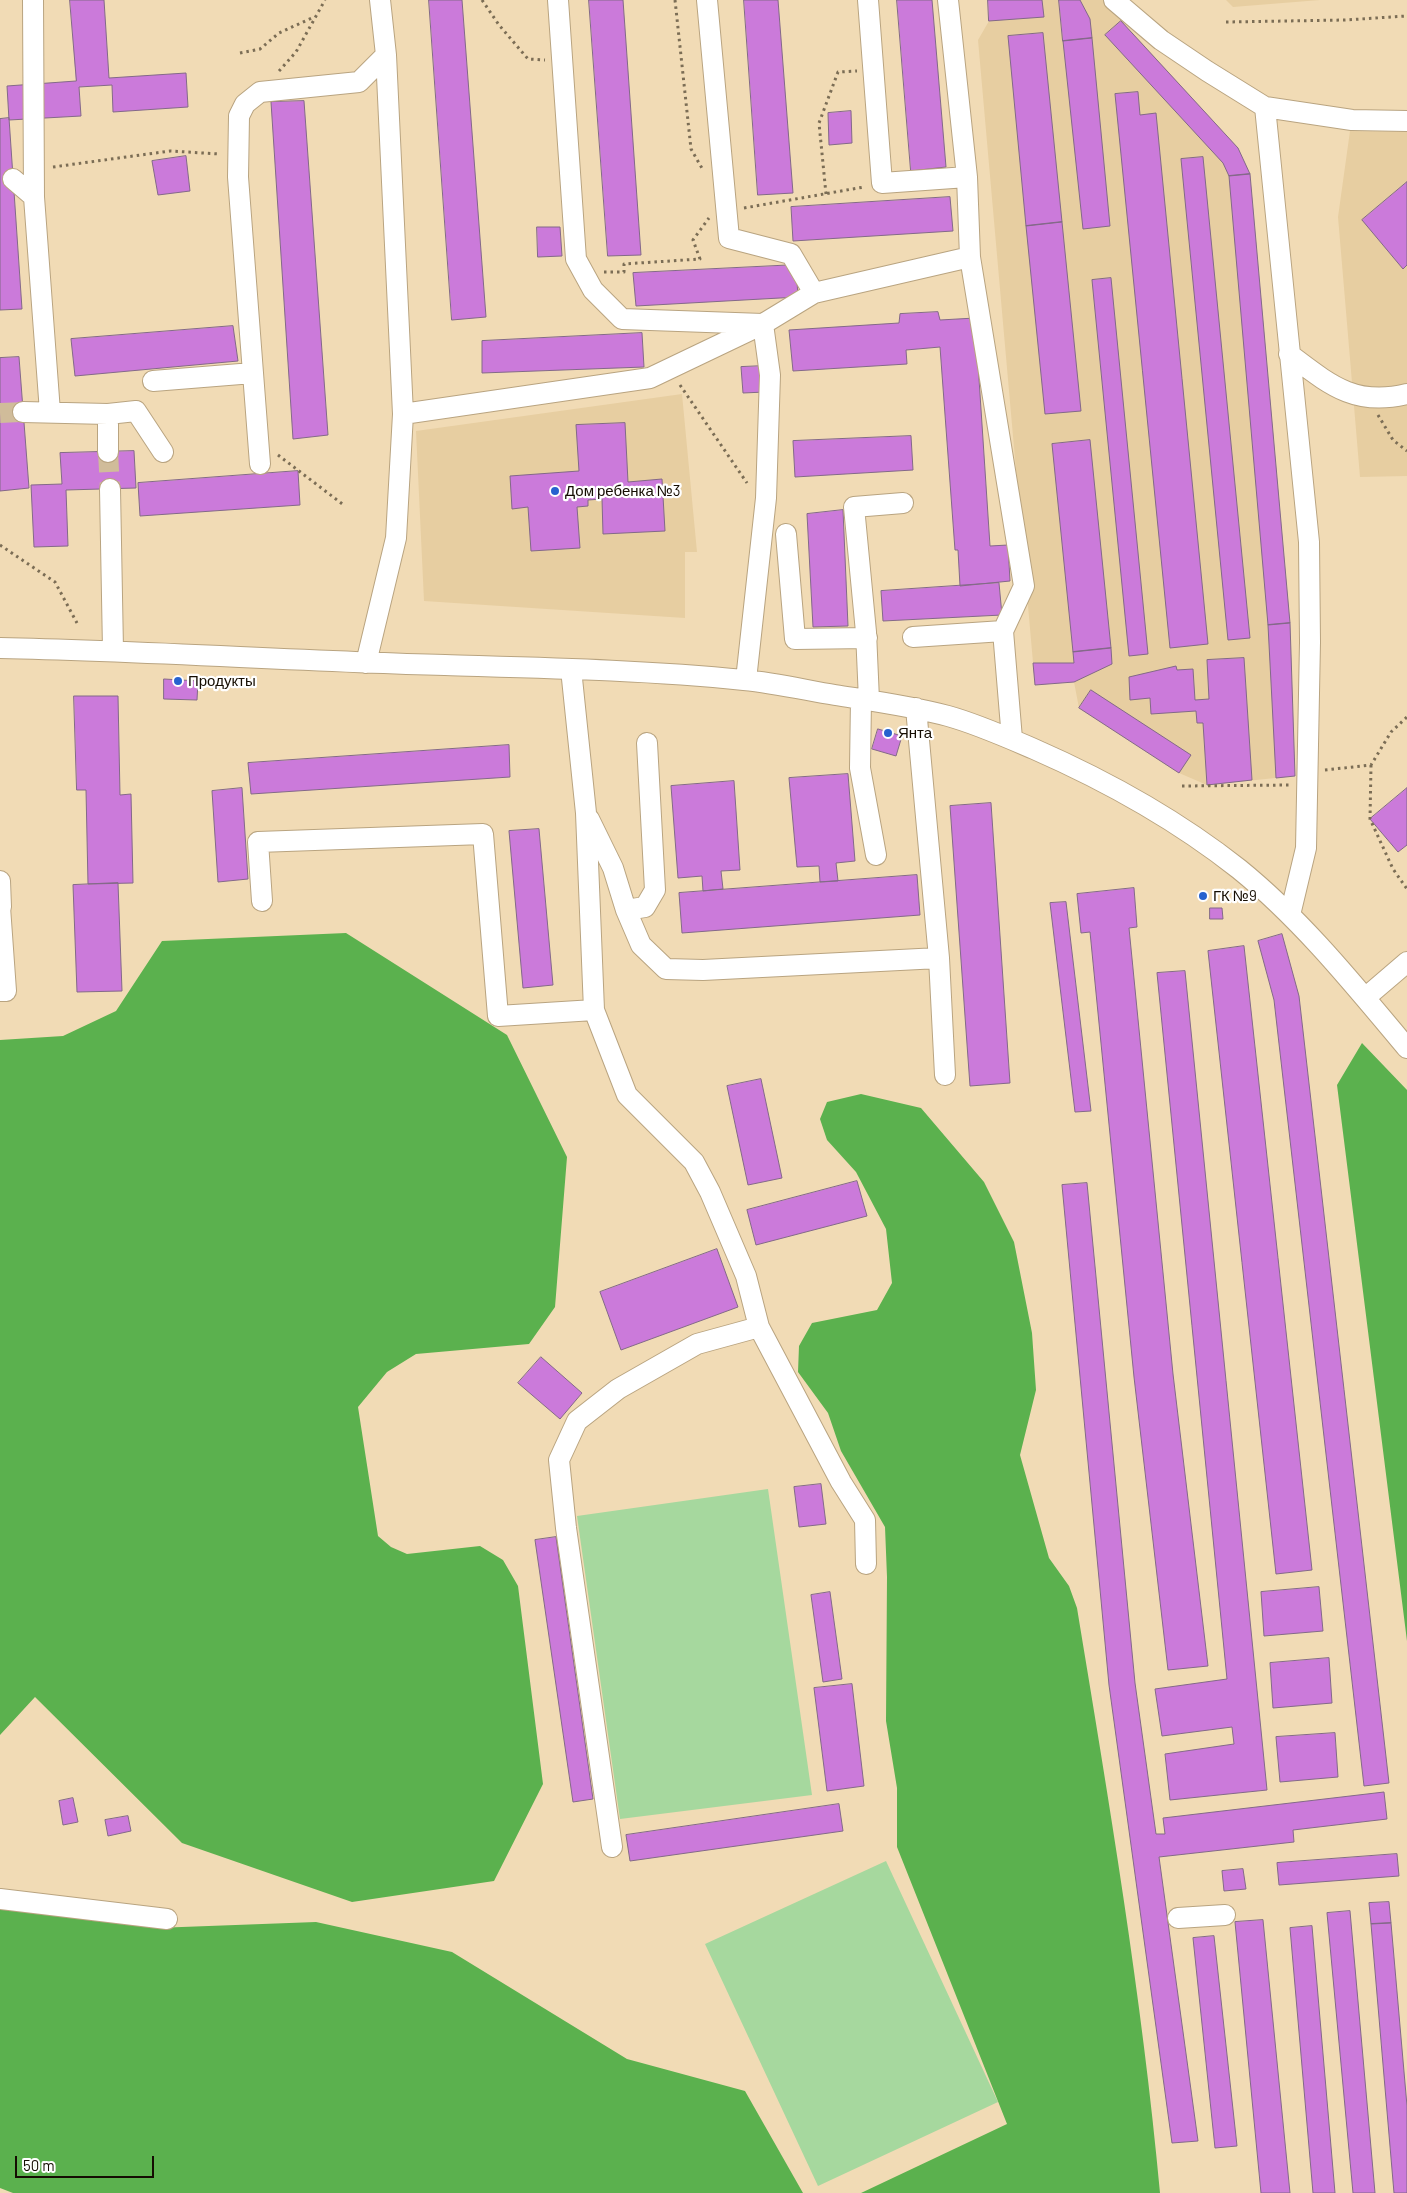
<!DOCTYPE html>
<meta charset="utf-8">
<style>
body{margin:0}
#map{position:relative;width:1407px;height:2193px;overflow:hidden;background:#f1dbb5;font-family:Barlow,sans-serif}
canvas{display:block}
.scale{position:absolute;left:15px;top:2156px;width:139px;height:22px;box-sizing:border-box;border:2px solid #150d02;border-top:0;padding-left:6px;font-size:15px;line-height:18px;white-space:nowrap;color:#150d02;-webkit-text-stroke:4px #fff;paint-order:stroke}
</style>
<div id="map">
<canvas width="1407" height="2193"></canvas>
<div class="scale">50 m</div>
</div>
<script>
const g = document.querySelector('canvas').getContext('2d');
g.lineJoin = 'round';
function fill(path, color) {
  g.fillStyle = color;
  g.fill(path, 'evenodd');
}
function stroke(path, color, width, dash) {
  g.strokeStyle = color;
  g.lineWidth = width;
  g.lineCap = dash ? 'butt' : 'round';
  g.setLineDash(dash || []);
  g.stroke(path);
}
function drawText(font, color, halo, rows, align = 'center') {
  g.font = font + ' Barlow,sans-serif';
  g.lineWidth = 4.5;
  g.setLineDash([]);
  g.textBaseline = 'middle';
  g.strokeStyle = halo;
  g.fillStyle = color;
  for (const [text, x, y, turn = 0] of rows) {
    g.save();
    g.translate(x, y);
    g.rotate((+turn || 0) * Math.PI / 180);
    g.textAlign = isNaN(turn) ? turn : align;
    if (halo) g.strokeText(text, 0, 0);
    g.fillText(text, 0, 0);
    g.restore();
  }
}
const built = new Path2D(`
 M988,0h115l135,148 12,26 40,449 5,153 -88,9 -28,-12 -100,-65 -5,-26 -39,3 -57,-645 11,-19z
 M1226,0h94l-87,7z
 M1350,131l57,1v344l-47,1 -22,-260z
 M682,394l15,158h-12v66l-261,-17 -8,-170z`);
const green = new Path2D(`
 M768,1489l44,306 -192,24 -43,-303z
 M886,1861l112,241 -180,84 -113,-242z`);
const forest = new Path2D(`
 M346,933l161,102 60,122 -12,150 -26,37 -113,10 -29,18 -29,35 20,129 13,11 16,7 73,-8 23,14 15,26 25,198 -49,97 -142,21 -170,-59 -147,-146 -35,38v-695l63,-4 53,-25 46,-70z
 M1362,1043l45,47v551l-70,-556z
 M861,1094l60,14 63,74 30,60 18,91 4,57 -16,65 29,103 20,28 8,22c32,194 65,389 83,585h-299l146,-69 -110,-277v-59l-11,-67 1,-144 -2,-50 -44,-76 -13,-38 -30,-41 1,-26 13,-23 65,-13 15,-27 -6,-54 -30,-57 -29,-32 -7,-21 7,-17z
 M0,1909l155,19 161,-6 136,30 175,107 118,32 58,102h-790l-13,-5z`);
const building = new Path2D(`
 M70,0h34l5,78 77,-5 2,34 -75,5 -1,-27 -33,2 2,29 -72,4 -2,-34 69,-5z
 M429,0h33l24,317 -34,3z
 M589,0h34l18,255 -33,1z
 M744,0h34l15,193 -35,2z
 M897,0h35l14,167 -35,4z
 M988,0h54l2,17 -55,4z
 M1059,0h21l10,19 2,19 -29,3z
 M1121,21l117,127 12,26 -21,2 -6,-13 -118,-128z
 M1043,33l19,189 -36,4 -18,-190z
 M1092,38l18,188 -27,3 -20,-188z
 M1138,92l2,23 16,-2 52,531 -38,4 -55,-554z
 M304,101l24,334 -35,4 -22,-337z
 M851,111l1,32 -23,2 -1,-32z
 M9,118l13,191 -22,1v-191z
 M186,156l4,35 -32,4 -6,-34z
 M1203,157l47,481 -22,2 -47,-481z
 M1250,174l40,449 -22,2 -39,-449z
 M1407,182v83l-4,4 -41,-49z
 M950,197l3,34 -160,10 -2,-34z
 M1062,222l19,189 -36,3 -19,-188z
 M537,227h23l2,29 -24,1z
 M796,265l2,32 -162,9 -3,-33z
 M1111,278l37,376 -19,2 -37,-376z
 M938,312l2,8 35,-2 15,228 18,-1 2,36 -50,5 -2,-36h-3l-15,-203 -34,3 1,14 -114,7 -4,-41 110,-7 1,-9z
 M233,326l5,35 -163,15 -4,-37z
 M642,333l2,34 -162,6v-32z
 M19,357l10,131 -29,3v-133z
 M764,366l1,26 -22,1 -2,-26z
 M625,423l3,59 34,-3 3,52 -62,3 -1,-35 -14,1v6l-11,1 3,41 -49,3 -3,-44 -16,2 -2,-33 69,-5 -3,-46z
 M911,436l2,34 -118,7 -2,-36z
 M1090,440l21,208 -38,4 -21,-208z
 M134,451l2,37 -70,2 2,56 -34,1 -3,-62 31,-1 -2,-31z
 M298,471l2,34 -160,11 -2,-33z
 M843,510l5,116 -35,1 -6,-113z
 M999,583l3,32 -119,6 -2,-30z
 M1290,623l5,153 -19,2 -8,-153z
 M1111,648l1,16 -38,18 -39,3 -2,-22h41l-1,-11z
 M1244,658l8,122 -45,5 -4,-62h-6l-1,-12 -45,3 -1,-16 -20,2 -1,-23 47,-11 1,4 16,-1 2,31 14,-1 -2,-39z
 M164,679l34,2 -1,19 -33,-1z
 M1091,690l100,65 -12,18 -100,-65z
 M74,696h44l2,99 11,-1 2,89 -45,1 -2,-94h-9z
 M878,729l24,7 -6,20 -24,-7z
 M509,745l1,32 -259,17 -3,-31z
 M848,774l7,87 -19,2 2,18 -18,1 -1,-16 -22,1 -8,-89z
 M734,781l6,89 -19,1 2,18 -20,2 -1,-15 -24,2 -7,-92z
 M242,788l6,91 -30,3 -6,-91z
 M1407,788v57l-9,7 -28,-33z
 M991,803l19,280 -40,3 -20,-280z
 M539,829l14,156 -30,3 -14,-157z
 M917,875l3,40 -238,18 -3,-40z
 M118,883l4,108 -45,1 -4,-107z
 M1134,888l3,39 -8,1 44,446 35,292 -40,4 -34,-293 -44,-445 -9,1 -4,-39z
 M1066,902l25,209 -16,1 -25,-209z
 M1210,908h12l1,11h-13z
 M1282,934l17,62 90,787 -25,3 -90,-786 -16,-59z
 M1244,946l68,624 -36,4 -68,-623z
 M1185,971l82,819 -97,10 -5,-46 69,-10 -2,-17 -70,9 -7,-47 72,-10 -70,-706z
 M761,1079l21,99 -34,7 -21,-99z
 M857,1181l10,35 -111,29 -9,-35z
 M1087,1183l48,500 21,151h9l-2,-16 221,-26 3,27 -94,11 1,12 -135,15 39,284 -26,2 -63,-458 -47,-500z
 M717,1249l21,58 -117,43 -21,-58z
 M541,1357l41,36 -22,26 -42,-36z
 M821,1484l5,40 -27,3 -5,-40z
 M556,1537l37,262 -20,3 -38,-262z
 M1319,1587l4,44 -59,5 -3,-44z
 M830,1592l12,87 -19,3 -12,-87z
 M1329,1658l3,45 -59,5 -3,-45z
 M852,1684l12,102 -37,5 -13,-103z
 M1335,1733l3,44 -58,5 -4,-45z
 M73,1798l5,24 -15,3 -4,-24z
 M839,1804l4,27 -213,30 -4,-26z
 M128,1816l3,15 -23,5 -3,-16z
 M1397,1854l2,22 -120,9 -2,-22z
 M1243,1869l3,20 -22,2 -2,-20z
 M1389,1902l2,21 -20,1 -2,-21z
 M1350,1911l25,282h-22l-26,-280z
 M1263,1920l26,263 1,10h-29l-26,-271z
 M1391,1923l16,183v87h-13l-23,-269z
 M1312,1926l23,267h-22l-23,-265z
 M1214,1936l23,210 -22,2 -22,-210z`);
const minorTunnel = new Path2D(`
 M0,413l23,-1
 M108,452l2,37`);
const path = new Path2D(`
 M482,0l17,25 29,34 17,1
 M675,0l16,149 12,21
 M1226,22l119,-2 62,-4
 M240,53l20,-4 19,-16 35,-16
 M279,71l17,-19 29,-52
 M53,167l117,-16 50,3
 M826,194l-7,-71 19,-51 19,-1
 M744,208l120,-21
 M604,272h20v-8l76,-5 -7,-19 16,-22
 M680,385l67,98
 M1378,415l15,25 14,11
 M278,455l67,51
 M0,545l55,37 22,41
 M1371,765l-1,54 23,50 14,20
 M1325,770l46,-5 20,-33 16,-15
 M1182,786l107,-1`);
const minor = new Path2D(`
 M33,0l1,197
 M380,0l6,55 17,359 247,-36 113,-54 51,-31 156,-36 -3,-80 -19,-177
 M558,0l18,259 17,31 29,29 141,5 7,51 -4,123 -20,182
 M707,0l22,238 62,16 23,39
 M868,0l14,183 85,-6
 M1114,0l47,40 46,31 58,36 44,435 1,100 -4,206 -16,67
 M1265,107l87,13 55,1
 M13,179l21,18 16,215
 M970,257l54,329 -21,45
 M1289,354c40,30 65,53 118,40
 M253,373l7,91
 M153,381l100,-8 -15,-196 1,-61 6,-12 15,-12 99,-10 27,-27
 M23,412l85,2 28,-3 27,41
 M108,414v38
 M110,489l3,161
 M786,534l9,105 72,-1
 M913,637l90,-6 9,108
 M0,648c148,3 297,13 445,17 100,3 200,5 299,15 31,3 61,10 91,15 38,6 76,11 113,21 29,8 58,21 86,33 73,32 143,71 205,120 63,51 116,117 168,179
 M366,663l30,-125 7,-124
 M571,669l15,144 8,197 33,85 67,67 16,30 36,84 13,51
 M861,699l-1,69 16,87
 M869,700l-3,-68 -12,-125 49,-4
 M916,708l23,250 6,117
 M589,819l24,49 13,42 15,35 25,24 37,1 236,-12
 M0,881l1,26
 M262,901l-4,-59 225,-8 15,182 96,-6
 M0,907l6,84h-6
 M626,910l19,-3 10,-17 -8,-147
 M1365,998l42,-36
 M612,1847l-46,-319 -7,-68 18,-39 41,-32 79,-45 62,-17 82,155 24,38 1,44
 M0,1899l167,20
 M1178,1918l47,-3`);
const markers = [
 [555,491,5,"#2662cf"],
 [178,681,5,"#2662cf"],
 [888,733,5,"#2662cf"],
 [1203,896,5,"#2662cf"]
];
const poiNames = [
 ["Дом ребенка №3",565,491],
 ["Продукты",188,681],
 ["Янта",898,733],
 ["ГК №9",1213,896]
];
fill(built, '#e7cea1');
fill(green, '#a6d89e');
fill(forest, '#5bb14e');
fill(building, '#cb7ada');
stroke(building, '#836988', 1);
stroke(minorTunnel, '#d0bc9a', 20, [20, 10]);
stroke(minor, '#b9a480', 22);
stroke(path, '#7b6d55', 3, [2.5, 4]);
stroke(minor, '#fff', 20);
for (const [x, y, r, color] of markers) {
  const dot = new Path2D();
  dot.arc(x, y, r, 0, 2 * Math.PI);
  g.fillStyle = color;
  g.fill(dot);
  stroke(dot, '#fff', 2);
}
drawText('15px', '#150d02', '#fff', poiNames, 'left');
</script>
